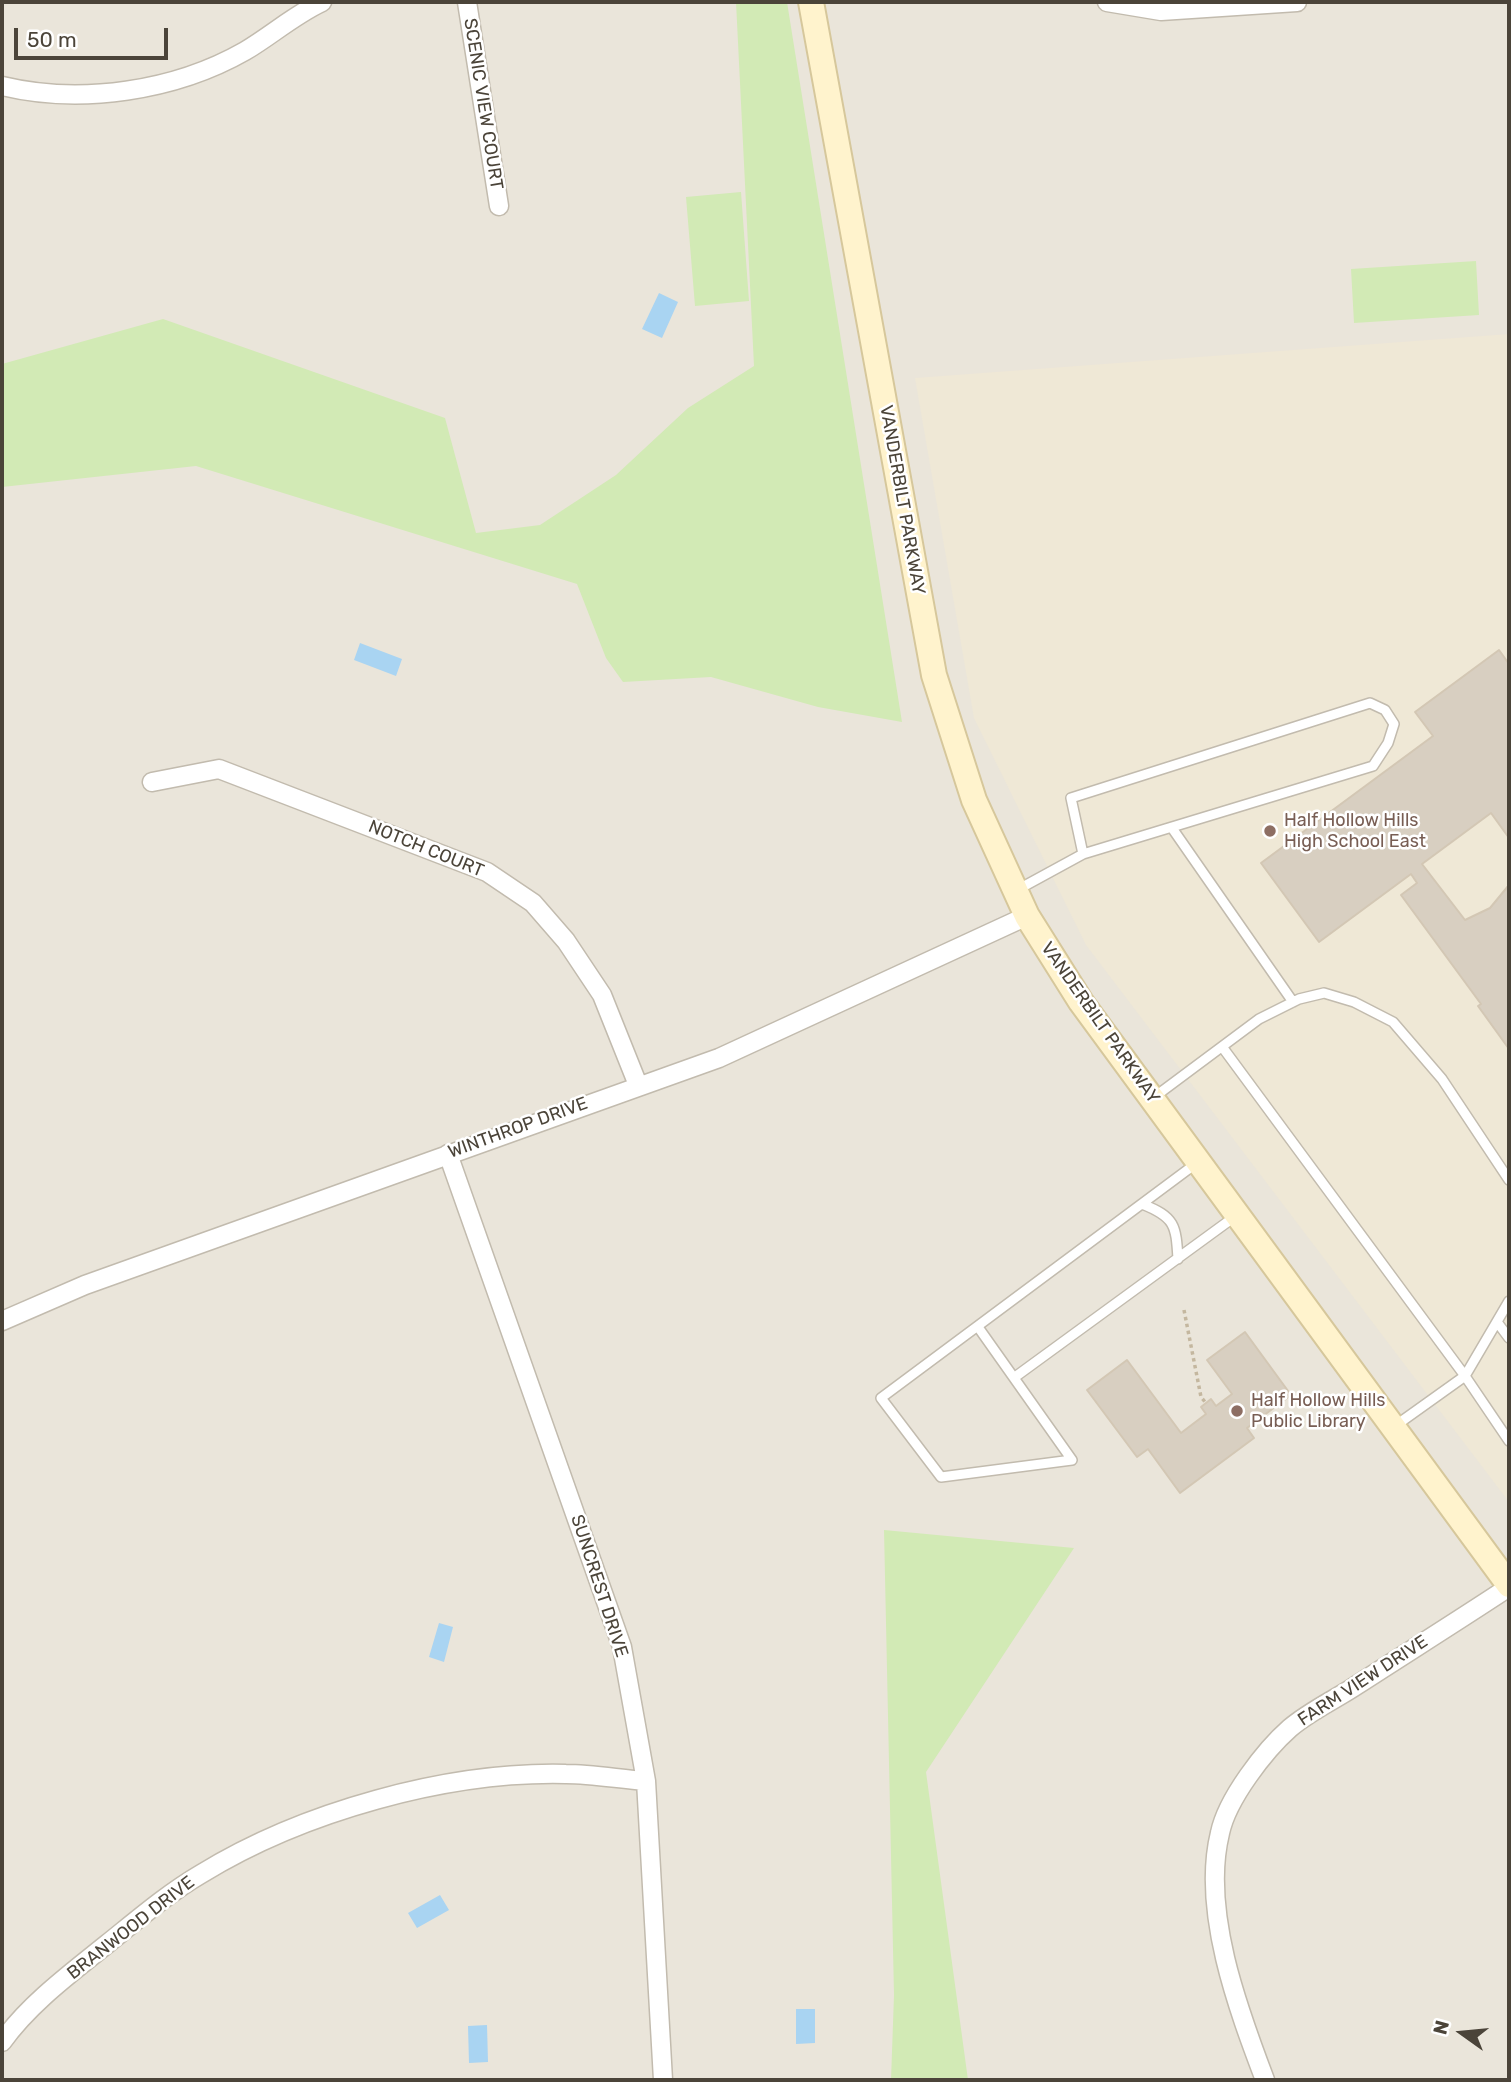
<!DOCTYPE html>
<style>
body{margin:0}
#map{position:relative;width:1511px;height:2082px;overflow:hidden;background:#f6f3ec;font-family:Rubik,sans-serif}
canvas{display:block}
.frame{position:absolute;inset:0;border:4px solid #4b4439;pointer-events:none}
.north{position:absolute;left:1427px;top:1998px;width:70px;height:70px;-webkit-text-stroke:5px #fff;paint-order:stroke;rotate:285deg;font-size:19px;font-weight:700;line-height:28px;text-align:center;color:#4b4439}
.north::after{content:'';display:block;margin:auto;width:24px;height:32px;background:#4b4439;clip-path:polygon(50% 0,100% 100%,50% 72%,0 100%)}
.scale{position:absolute;left:14px;top:28px;width:154px;height:32px;box-sizing:border-box;border:4px solid #4b4439;border-top:0;padding-left:9px;font-size:21px;line-height:24px;white-space:nowrap;color:#4b4439;-webkit-text-stroke:5px #fff;paint-order:stroke}
</style>
<div id="map">
<canvas width="1511" height="2082"></canvas>
<div class="frame"></div>
<div class="north">N</div>
<div class="scale">50 m</div>
</div>
<script>
const g = document.querySelector('canvas').getContext('2d');
g.lineJoin = 'round';
function fill(path, color) {
  g.fillStyle = color;
  g.fill(path, 'evenodd');
}
function stroke(path, color, width, dash) {
  g.strokeStyle = color;
  g.lineWidth = width;
  g.lineCap = dash ? 'butt' : 'round';
  g.setLineDash(dash || []);
  g.stroke(path);
}
function drawText(font, color, halo, rows, align = 'center') {
  g.font = font + ' Rubik,sans-serif';
  g.lineWidth = 5;
  g.setLineDash([]);
  g.textBaseline = 'middle';
  g.strokeStyle = halo;
  g.fillStyle = color;
  for (const [text, x, y, turn = 0] of rows) {
    g.save();
    g.translate(x, y);
    g.rotate((+turn || 0) * Math.PI / 180);
    g.textAlign = isNaN(turn) ? turn : align;
    if (halo) g.strokeText(text, 0, 0);
    g.fillText(text, 0, 0);
    g.restore();
  }
}
const residential = new Path2D(`
 M2,2h1507v2078h-1507z`);
const education = new Path2D(`
 M1509,334v1168l-423,-557 -112,-227 -59,-340z`);
const green = new Path2D(`
 M736,2h51l115,720 -84,-15 -107,-30 -88,5 -17,-24 -29,-74 -381,-118 -194,21v-123l161,-45 282,99 31,115 64,-8 76,-50 72,-67 66,-42z
 M741,192l8,109 -54,5 -9,-109z
 M1476,261l3,54 -125,8 -3,-54z
 M884,1530l190,18 -148,224 42,308h-77l3,-85z`);
const water = new Path2D(`
 M659,293l19,9 -16,36 -20,-9z
 M360,643l42,16 -6,17 -42,-16z
 M439,1623l14,4 -9,35 -15,-5z
 M440,1895l9,15 -32,18 -9,-15z
 M796,2009h19v34l-19,1z
 M487,2025l1,37 -19,1 -1,-37z`);
const building = new Path2D(`
 M1499,650l10,14v174l-18,-25 -69,51 43,56 25,-12 19,-23v164l-31,-43 3,-2 -80,-109 16,-12 -6,-9 -92,68 -58,-79 172,-127 -18,-24z
 M1245,1332l46,63 -44,33 7,10 -74,55 -32,-44 -11,8 -50,-67 40,-30 54,73 25,-19 -5,-7 10,-8 5,7 16,-12 -25,-34z`);
const path = new Path2D(`
 M1184,1310l17,87 5,6`);
const lane = new Path2D(`
 M1172,828l121,174
 M1017,890l66,-36 290,-88 15,-23 6,-19 -9,-14 -15,-7 -299,95 12,56
 M1223,1048l242,328 44,65
 M1153,1098l106,-79 40,-20 25,-6 30,9 39,20 49,57 67,101
 M1142,1204c33,13 34,21 36,55
 M1497,1322l12,16
 M978,1327l94,133 -131,17 -60,-79 317,-236
 M1015,1377l222,-162
 M1395,1426l70,-50 44,-75`);
const street = new Path2D(`
 M467,2l32,204
 M1107,2l54,9 136,-9
 M2,86c79,19 173,5 243,-35 27,-16 49,-36 77,-49
 M152,782l67,-13 268,103 46,31 33,38 36,54 36,90
 M448,1154l174,493 24,134 17,299
 M2,1321l83,-36 634,-227 308,-142
 M2,2042c27,-38 69,-69 105,-98 30,-24 60,-50 94,-70 101,-62 246,-103 365,-100 26,0 53,5 80,7
 M1265,2080c-27,-71 -64,-170 -45,-247 7,-34 45,-83 70,-105 20,-17 46,-29 67,-43 51,-33 102,-65 152,-98`);
const secondary = new Path2D(`
 M811,2l123,673 40,125 53,116 54,86 428,583`);
const markers = [
 [1270,831,7,"#8d6e63"],
 [1237,1411,7,"#8d6e63"]
];
const streetNames = [
 ["SCENIC VIEW COURT",483,104,81],
 ["VANDERBILT PARKWAY",902,500,80],
 ["NOTCH COURT",426,849,22],
 ["VANDERBILT PARKWAY",1100,1023,55],
 ["WINTHROP DRIVE",518,1128,-20],
 ["SUNCREST DRIVE",599,1586,72],
 ["FARM VIEW DRIVE",1363,1681,-33],
 ["BRANWOOD DRIVE",131,1928,-38]
];
const educationNames = [
 ["Half Hollow Hills",1284,821],
 ["High School East",1284,842],
 ["Half Hollow Hills",1251,1401],
 ["Public Library",1251,1422]
];
fill(residential, '#eae5da');
fill(education, '#efe8d6');
fill(green, '#d2eab5');
fill(water, '#a9d4f2');
fill(building, '#d8cfc1');
stroke(building, '#d3c7b4', 2);
stroke(lane, '#c2bbae', 12);
stroke(street, '#c2bbae', 21);
stroke(secondary, '#d6c79b', 28);
stroke(path, '#c4b79f', 3.5, [3.5, 3.5]);
stroke(lane, '#fff', 9);
stroke(street, '#fff', 18);
stroke(secondary, '#fff3cd', 24);
for (const [x, y, r, color] of markers) {
  const dot = new Path2D();
  dot.arc(x, y, r, 0, 2 * Math.PI);
  g.fillStyle = color;
  g.fill(dot);
  stroke(dot, '#fff', 2.5);
}
drawText('18px', '#4b4439', '#fff', streetNames);
drawText('18px', '#785e54', '#fff', educationNames, 'left');
</script>
